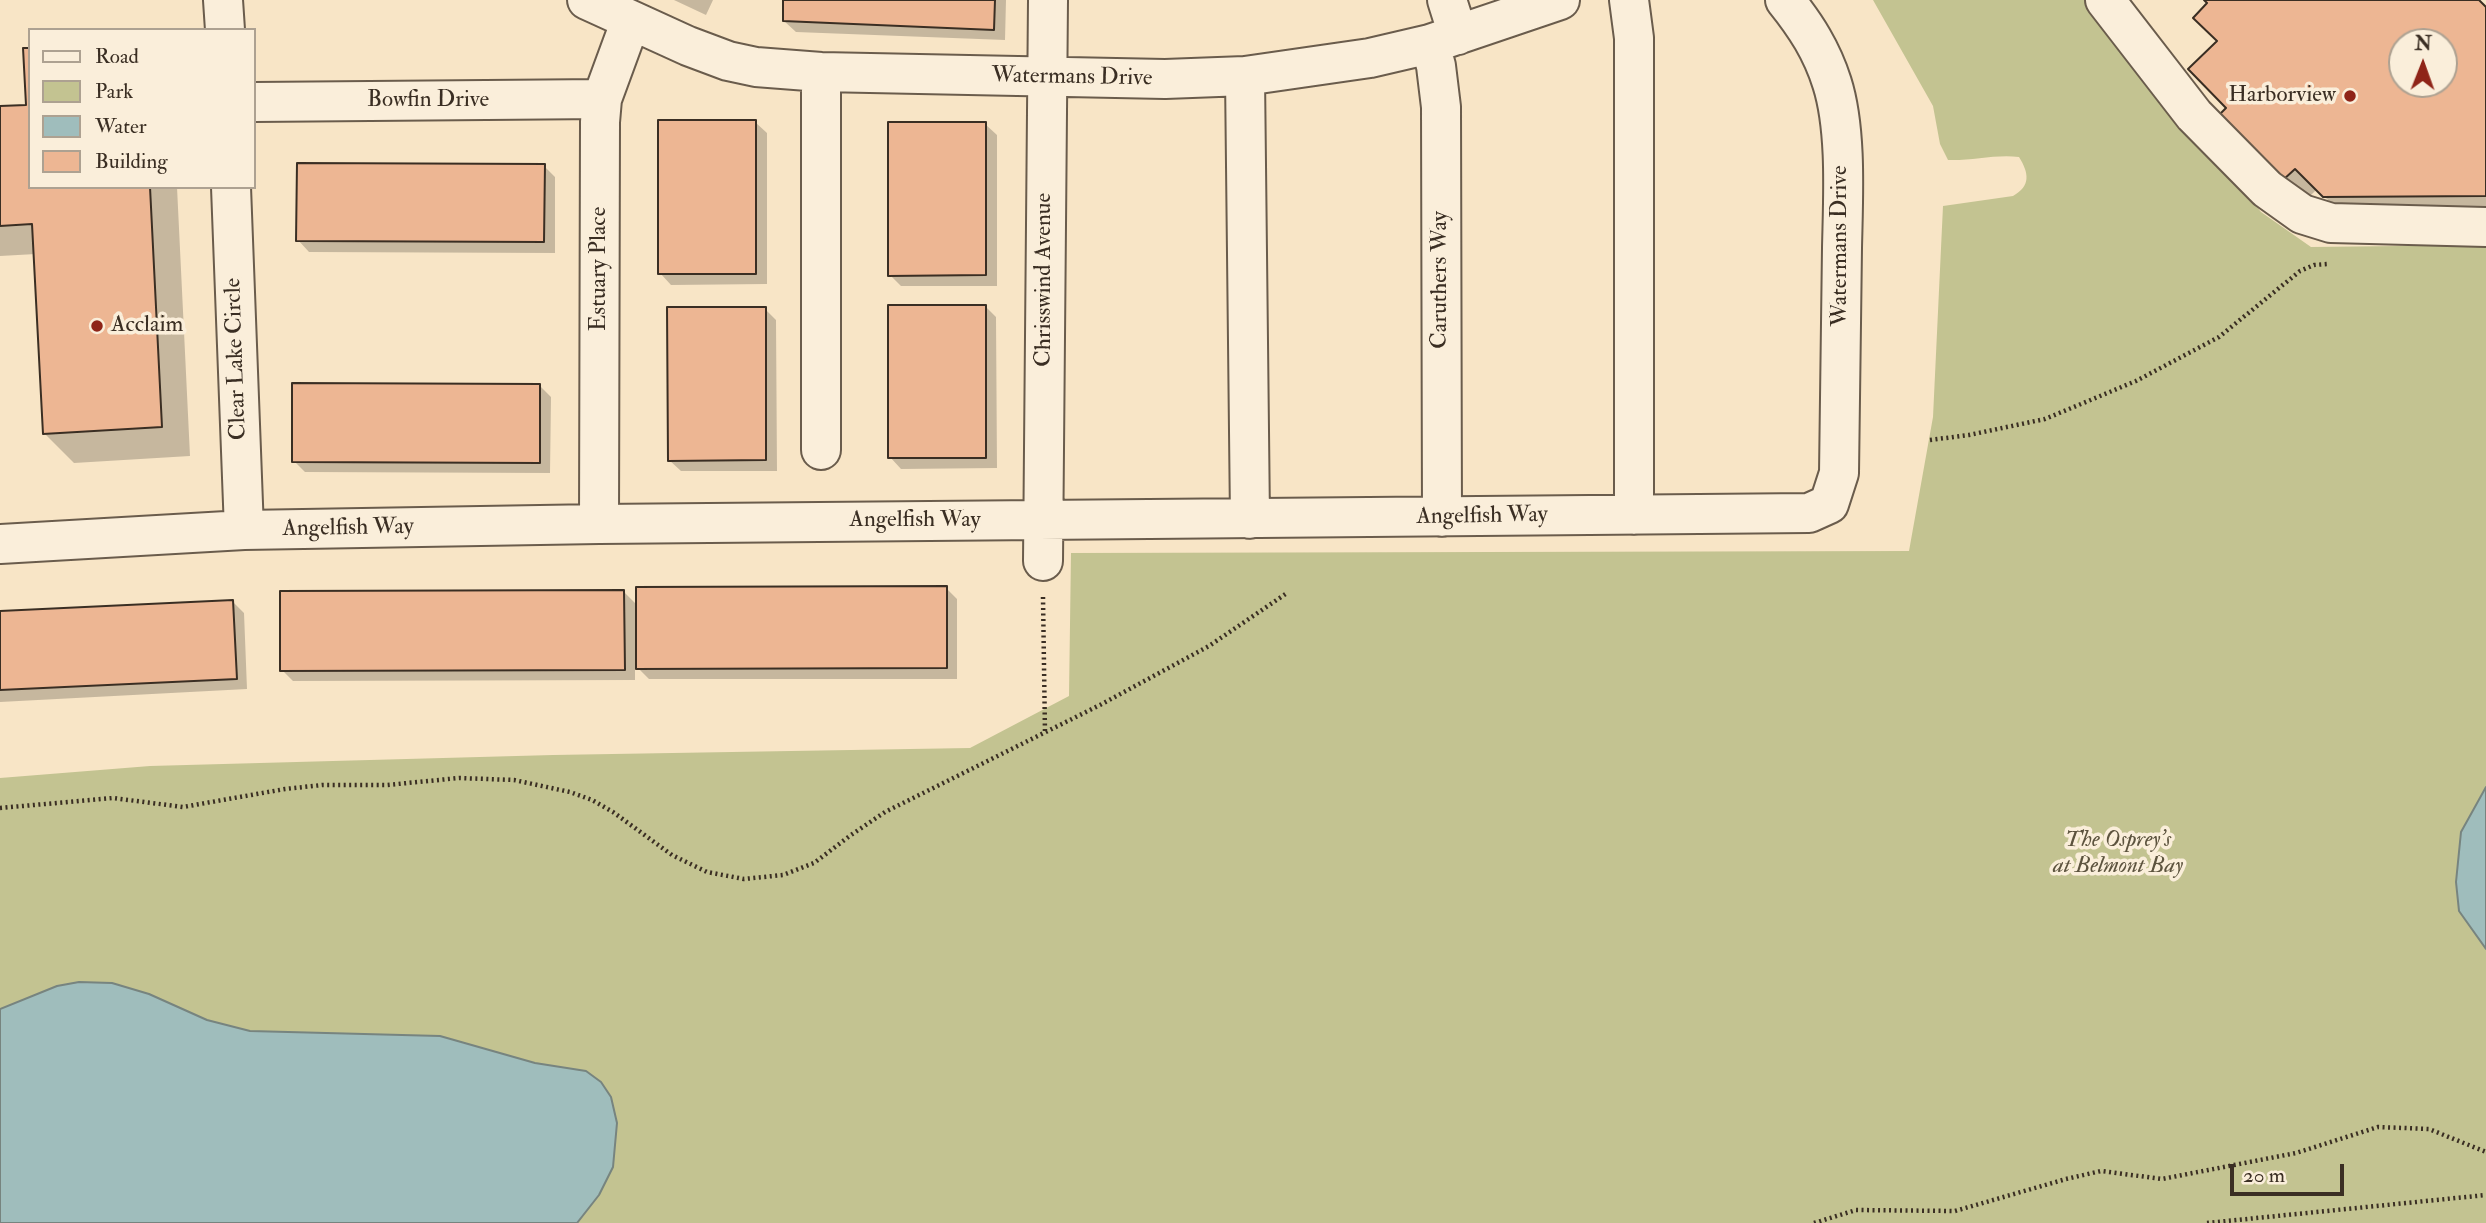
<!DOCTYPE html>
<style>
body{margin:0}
#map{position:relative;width:2486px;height:1223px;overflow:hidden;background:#f8e5c6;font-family:"IM FELL Double Pica",serif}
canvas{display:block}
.legend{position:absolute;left:28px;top:28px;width:228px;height:161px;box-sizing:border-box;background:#faeeda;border:2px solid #ada191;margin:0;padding:9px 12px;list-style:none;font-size:21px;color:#3a2e23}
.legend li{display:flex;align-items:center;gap:14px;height:35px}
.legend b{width:35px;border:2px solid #ada191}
.north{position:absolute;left:2388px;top:28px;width:70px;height:70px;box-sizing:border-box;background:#faeeda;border:2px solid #ada191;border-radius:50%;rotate:1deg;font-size:19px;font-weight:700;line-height:28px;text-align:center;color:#3a2e23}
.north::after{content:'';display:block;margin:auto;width:24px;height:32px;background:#8f2418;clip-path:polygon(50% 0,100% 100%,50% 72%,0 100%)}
.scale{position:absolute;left:2230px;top:1164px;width:114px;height:32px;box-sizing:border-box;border:4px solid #3a2e23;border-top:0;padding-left:9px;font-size:21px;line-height:24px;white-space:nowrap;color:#3a2e23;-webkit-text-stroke:5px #faeeda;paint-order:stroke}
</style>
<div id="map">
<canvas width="2486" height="1223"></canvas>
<ul class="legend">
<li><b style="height:9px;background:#faeeda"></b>Road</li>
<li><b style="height:19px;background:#c3c391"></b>Park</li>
<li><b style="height:19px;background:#9fbdbc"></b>Water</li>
<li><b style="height:19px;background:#edb693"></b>Building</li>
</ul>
<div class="north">N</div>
<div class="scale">20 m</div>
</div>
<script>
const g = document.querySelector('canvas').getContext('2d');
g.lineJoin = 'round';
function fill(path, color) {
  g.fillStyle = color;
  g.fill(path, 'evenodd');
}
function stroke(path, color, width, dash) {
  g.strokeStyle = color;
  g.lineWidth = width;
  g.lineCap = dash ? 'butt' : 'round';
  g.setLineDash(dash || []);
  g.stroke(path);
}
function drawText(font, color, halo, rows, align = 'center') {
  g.font = font + ' "IM FELL Double Pica",serif';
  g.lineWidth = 7;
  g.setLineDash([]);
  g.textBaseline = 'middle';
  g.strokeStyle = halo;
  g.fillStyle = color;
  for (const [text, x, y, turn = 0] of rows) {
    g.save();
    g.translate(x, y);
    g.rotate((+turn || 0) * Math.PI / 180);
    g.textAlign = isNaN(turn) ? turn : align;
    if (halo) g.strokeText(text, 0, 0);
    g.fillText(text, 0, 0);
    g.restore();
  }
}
const green = new Path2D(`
 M1873,0h219l169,212 50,35 175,-2v978h-2486v-445l150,-12 403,-11 417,-7 99,-52 2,-143 838,-2 24,-134 10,-211 70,-10c18,-10 16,-23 6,-39 -23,-3 -48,4 -71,3l-8,-16 -7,-38z`);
const water = new Path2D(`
 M2486,787v162l-27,-38 -3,-29 5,-50z
 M79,982l33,1 37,11 58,26 43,11 190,5 95,27 51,8 15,11 10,15 6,26 -4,44 -14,28 -22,28h-577v-214l57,-23z`);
const shadow = new Path2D(`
 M674,0h39l-7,15z
 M785,0h221l-1,40 -209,-8 -12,-11z
 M2206,0h270l10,10v207l-140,1 -29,-29 -11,11 -85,-84 8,-8 -10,-67 -10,-38zM2402,42h42v42h-42z
 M28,106l2,81h147l13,269 -116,7 -29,-29 -9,-180 -36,2v-148z
 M755,122l12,11v151l-96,1 -11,-12z
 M985,124l12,11v151h-96l-11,-11z
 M544,166l11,11v76l-246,-1 -11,-12z
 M985,306l11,11 1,151 -96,1 -11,-12z
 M765,309l11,11 1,151h-96l-12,-11z
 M540,386l11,11 -1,76 -245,-1 -11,-11z
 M946,588l11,11v80h-308l-14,-14v15l-342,1 -11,-11 341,-79 14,14z
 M233,602l11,11 3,76 -247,13v-89z`);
const building = new Path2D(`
 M783,0h212l-1,30 -211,-9z
 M2204,0h275l7,7v189l-163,1 -28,-28 -12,11 -65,-64 8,-8 -38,-39 29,-28 -24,-23 14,-15zM2402,42h42v42h-42z
 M23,48h7v139h120l12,240 -119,7 -11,-210 -32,2v-120l26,-1z
 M658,120h98v154h-98z
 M888,122h98v153l-98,1z
 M297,163l248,1 -1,78 -248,-1z
 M888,305h98v153h-98z
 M667,307h99v153l-98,1z
 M292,383l248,1v79l-248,-1z
 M947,586v82l-311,1v-82z
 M624,590l1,80 -345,1v-80z
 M233,600l4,79 -237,11v-79z`);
const path = new Path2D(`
 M1930,440l39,-5 76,-16 91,-38 83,-44 81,-66 14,-6 14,-1
 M1043,597l2,136
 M0,808l113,-10 70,9 102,-18 37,-4h65l72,-7 55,2 56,12 22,8 21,12 59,43 35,17 37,7 39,-4 31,-12 37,-28 34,-23 215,-107 109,-59 78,-53
 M1814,1223l42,-13 99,1 111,-32 35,-8 61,8 134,-26 82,-26 51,2 57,23
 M2207,1223l279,-28`);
const minor = new Path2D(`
 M223,0l2,30
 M587,0l101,46 40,15 28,6 65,5 344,7 80,-3 125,-18 60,-14 130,-44
 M1447,0l11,35
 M1629,0l5,38v477
 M2105,0l89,115 73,74 35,25 29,9 155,4
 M1430,44l6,22 5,41 1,410
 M1245,76l5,443
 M254,102l348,-3
 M231,187l13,343
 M821,450v-378
 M599,524l1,-402 2,-23 29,-79
 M0,544l244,-14 355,-6 1210,-11 20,-9 10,-31c1,-75 2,-150 3,-225 1,-49 5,-118 -10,-165 -10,-32 -26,-57 -47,-83
 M1043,561l5,-561`);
const markers = [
 [2350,96,7,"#8f2418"],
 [97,326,7,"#8f2418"]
];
const streetNames = [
 ["Watermans Drive",1072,78,1],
 ["Bowfin Drive",428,101],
 ["Watermans Drive",1841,246,-90],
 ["Estuary Place",600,269,-90],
 ["Chrisswind Avenue",1045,280,-90],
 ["Caruthers Way",1441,280,-90],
 ["Clear Lake Circle",237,359,-92],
 ["Angelfish Way",1482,517,-1],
 ["Angelfish Way",915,521],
 ["Angelfish Way",348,529,-1]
];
const poiNames = [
 ["Harborview",2336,96],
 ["Acclaim",111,326,"left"]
];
const parkNames = [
 ["The Osprey's",2118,841],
 ["at Belmont Bay",2118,867]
];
fill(green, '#c3c391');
fill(water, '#9fbdbc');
stroke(water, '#77847f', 2);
fill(shadow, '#0003');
fill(building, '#edb693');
stroke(building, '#3a2e23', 2);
stroke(minor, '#6a5c4c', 42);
stroke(path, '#3a2e23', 4.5, [2, 3.5]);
stroke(minor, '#faeeda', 38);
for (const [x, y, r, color] of markers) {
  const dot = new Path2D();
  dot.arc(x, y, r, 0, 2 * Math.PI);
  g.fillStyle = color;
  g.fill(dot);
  stroke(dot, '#faeeda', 2.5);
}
drawText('23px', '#3a2e23', '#faeeda', streetNames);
drawText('23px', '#3a2e23', '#faeeda', poiNames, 'right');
drawText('italic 23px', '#5c533e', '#faeeda', parkNames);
</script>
